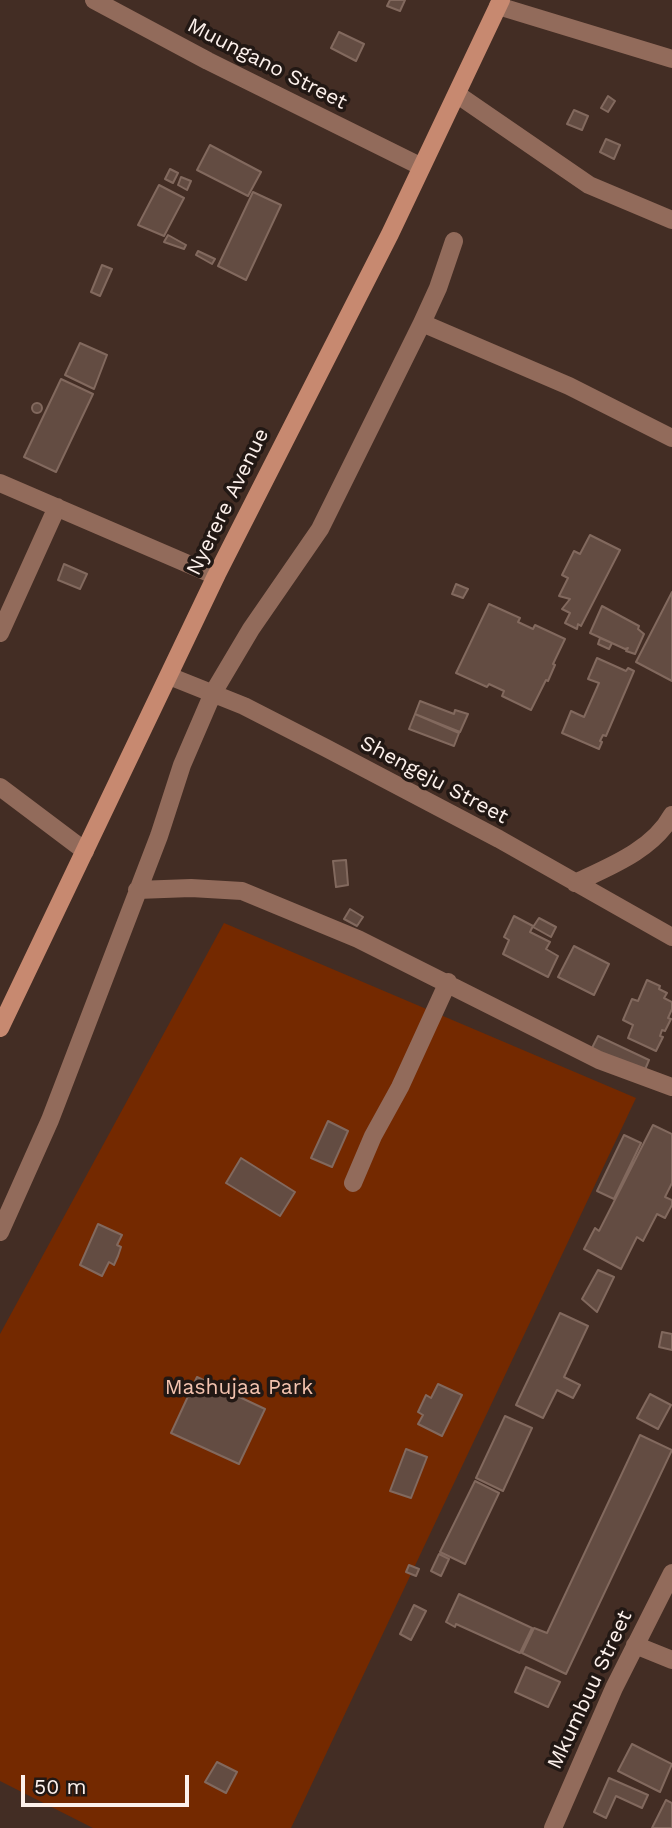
<!DOCTYPE html>
<style>
body{margin:0}
#map{position:relative;width:672px;height:1828px;overflow:hidden;background:#432d24;font-family:"Work Sans",sans-serif}
canvas{display:block}
.scale{position:absolute;left:21px;top:1775px;width:168px;height:32px;box-sizing:border-box;border:4px solid #fdf1ec;border-top:0;padding-left:9px;font-size:21px;line-height:24px;white-space:nowrap;color:#fdf1ec;-webkit-text-stroke:5px #221814;paint-order:stroke}
</style>
<div id="map">
<canvas width="672" height="1828"></canvas>
<div class="scale">50 m</div>
</div>
<script>
const g = document.querySelector('canvas').getContext('2d');
g.lineJoin = 'round';
function fill(path, color) {
  g.fillStyle = color;
  g.fill(path, 'evenodd');
}
function stroke(path, color, width, dash) {
  g.strokeStyle = color;
  g.lineWidth = width;
  g.lineCap = dash ? 'butt' : 'round';
  g.setLineDash(dash || []);
  g.stroke(path);
}
function drawText(font, color, halo, rows, align = 'center') {
  g.font = font + ' "Work Sans",sans-serif';
  g.lineWidth = 7;
  g.setLineDash([]);
  g.textBaseline = 'middle';
  g.strokeStyle = halo;
  g.fillStyle = color;
  for (const [text, x, y, turn = 0] of rows) {
    g.save();
    g.translate(x, y);
    g.rotate((+turn || 0) * Math.PI / 180);
    g.textAlign = isNaN(turn) ? turn : align;
    if (halo) g.strokeText(text, 0, 0);
    g.fillText(text, 0, 0);
    g.restore();
  }
}
const green = new Path2D(`
 M224,923l412,175 -345,730h-198l-93,-47v-447z`);
const building = new Path2D(`
 M390,0h15l-5,11 -13,-5z
 M339,32l25,12 -8,17 -25,-13z
 M608,96l7,5 -7,11 -7,-4z
 M574,110l14,6 -6,14 -15,-6z
 M606,139l14,6 -6,14 -14,-7z
 M210,145l51,27 -13,24 -51,-26z
 M170,169l8,4 -5,10 -8,-4z
 M181,177l10,4 -4,9 -9,-5z
 M159,185l25,13 -20,38 -26,-11z
 M253,192l28,13 -35,75 -28,-14z
 M168,235l18,10 -2,4 -20,-7z
 M198,251l17,8 -3,5 -16,-9z
 M102,265l10,4 -12,27 -9,-4z
 M80,343l27,12 -13,34 -29,-14z
 M61,379l32,15 -37,78 -32,-15z
 M32 408a5 5 0 1 1 10 0a5 5 0 1 1-10 0Z
 M590,535l30,15 -39,76 -3,-2 -1,5 -12,-6 5,-10 -8,-4 8,-10 -11,-3 9,-18 -6,-3 12,-24 6,3z
 M64,564l23,10 -7,15 -22,-9z
 M456,584l12,5 -5,9 -11,-4z
 M672,592v89l-36,-19z
 M489,604l31,14 -2,4 15,7 2,-4 30,14 -12,25 2,1 -7,16 -2,-1 -15,30 -29,-14 2,-5 -15,-7 -2,3 -31,-14z
 M602,606l37,20 -1,3 6,5 -9,20 -9,-3 2,-3 -3,1 -35,-16z
 M600,638l12,5 -3,6 -11,-5z
 M597,658l29,13 2,-3 6,3 -28,65 -3,-1 -3,6 2,1 -3,7 -37,-16 9,-22 13,6 15,-34 -11,-4z
 M420,701l34,13 1,-4 13,4 -8,18 -45,-18z
 M415,714l44,19 -5,13 -45,-17z
 M346,860l2,25 -12,2 -3,-26z
 M350,909l13,8 -6,9 -13,-7z
 M514,916l19,10 -3,6 20,10 -4,7 12,7 -10,21 -45,-23 6,-14 -5,-3z
 M539,918l17,9 -5,10 -18,-10z
 M574,946l35,18 -15,31 -36,-18z
 M647,980l13,6 -1,3 8,4 -3,5 8,4v7l-4,9 3,1 -6,12 -3,-1 -2,6 3,1 -7,14 -28,-13 5,-13 -10,-5 9,-21 6,2z
 M598,1036l51,24 -7,17 -52,-25z
 M328,1121l20,10 -16,36 -21,-9z
 M653,1125l19,9v49l-7,14 7,3v5l-7,13 -8,-4 -14,27 -6,-4 -16,32 -37,-20 11,-21 4,3z
 M624,1135l17,8 -27,56 -17,-8z
 M241,1158l54,34 -15,24 -54,-33z
 M98,1224l24,11 -5,10 4,2 -3,9 -4,9 -5,-3 -7,14 -22,-11z
 M598,1270l16,7 -17,35 -15,-13z
 M560,1313l28,13 -24,51 16,8 -7,13 -16,-8 -14,28 -27,-13z
 M662,1332l10,2v16l-13,-3z
 M197,1377l68,32 -26,55 -68,-31z
 M438,1384l24,11 -20,41 -24,-12 5,-9 -5,-3 8,-17 5,3z
 M650,1394l21,11 -13,24 -21,-11z
 M505,1416l27,12 -29,63 -27,-13z
 M640,1435l32,15 -106,224 -44,-21 12,-25 13,5z
 M406,1449l21,8 -16,41 -21,-7z
 M475,1481l24,12 -34,71 -25,-12z
 M439,1554l10,5 -8,17 -10,-5z
 M409,1565l10,4 -3,7 -10,-4z
 M459,1594l73,34 -12,25 -64,-29 -1,3 -9,-5z
 M414,1605l12,6 -15,29 -11,-6z
 M526,1667l34,15 -12,25 -33,-15z
 M632,1744l40,20 -12,28 -42,-21z
 M217,1762l20,10 -11,21 -21,-11z
 M609,1778l39,17 -6,13 -26,-12 -10,22 -12,-6z
 M666,1800l6,3v25h-20z`);
const street = new Path2D(`
 M94,0l114,61 212,105
 M498,6l174,53
 M458,95l131,90 83,35
 M422,323l147,63 103,52
 M0,483l216,93
 M0,633l57,-126
 M169,676l75,30 82,42 173,91 173,98
 M0,787l85,64
 M575,883c34,-16 78,-33 97,-68
 M137,890l54,-2 51,3 116,48 241,121 73,27
 M353,1183l20,-47 27,-49 48,-105
 M0,1232l50,-112 109,-284 23,-71 31,-72 38,-64 69,-100 102,-206 16,-35 16,-47
 M635,1645l37,15
 M553,1828l61,-140 58,-115`);
const secondary = new Path2D(`
 M0,1028l216,-452 174,-342 111,-234`);
const streetNames = [
 ["Muungano Street",267,64,27],
 ["Nyerere Avenue",228,502,-64],
 ["Shengeju Street",434,780,28],
 ["Mkumbuu Street",590,1690,-65]
];
const parkNames = [
 ["Mashujaa Park",239,1388]
];
fill(green, '#742900');
fill(building, '#634c42');
stroke(building, '#82695e', 2);
stroke(street, '#926b5b', 18);
stroke(secondary, '#c78970', 18);
drawText('21px', '#fdf1ec', '#221814', streetNames);
drawText('21px', '#f3c3af', '#221814', parkNames);
</script>
